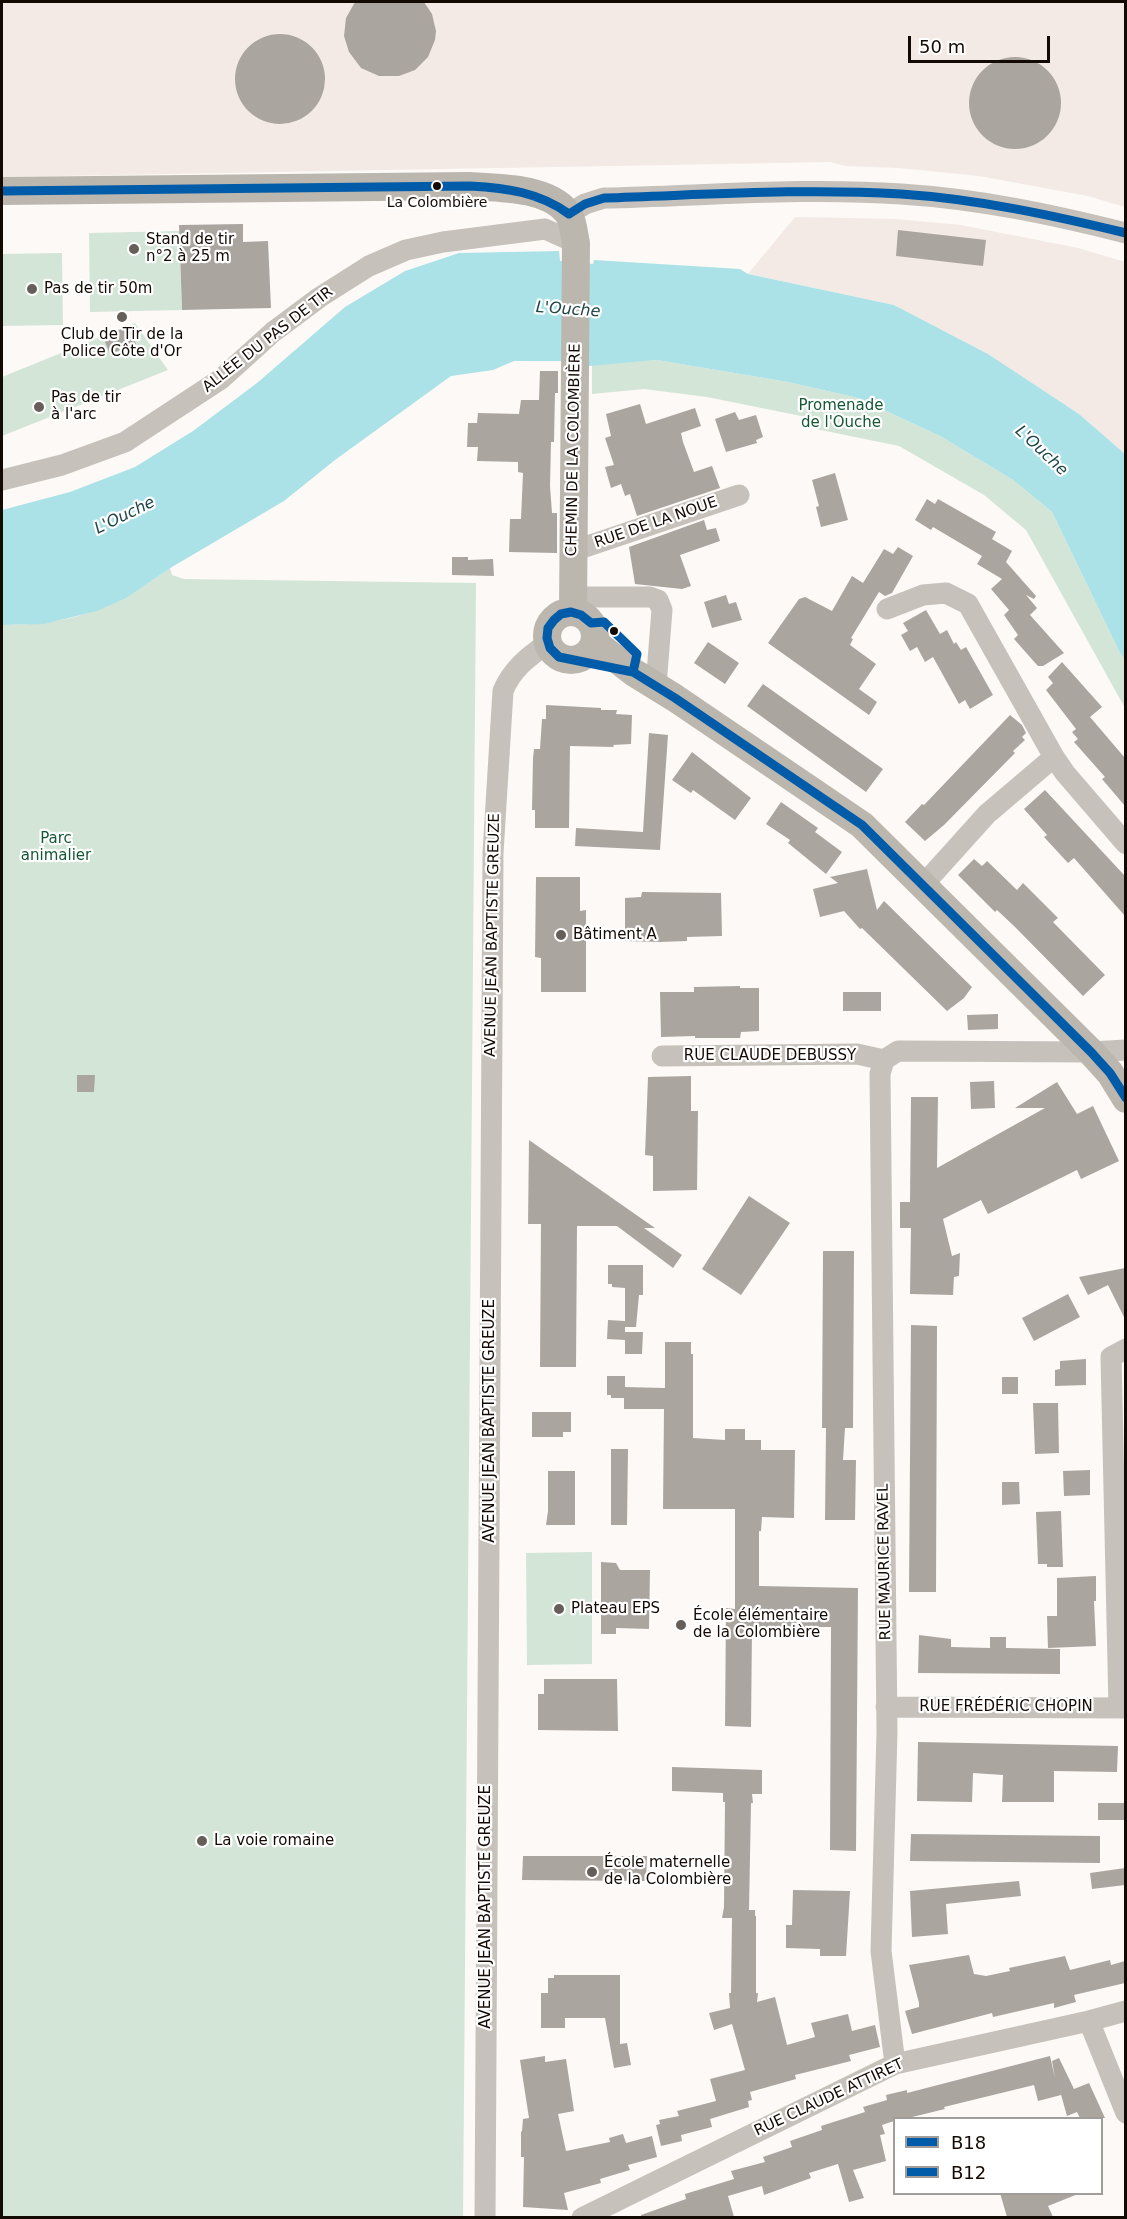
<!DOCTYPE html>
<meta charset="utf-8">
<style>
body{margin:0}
#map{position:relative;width:1127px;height:2219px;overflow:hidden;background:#fcf9f6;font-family:"DejaVu Sans",sans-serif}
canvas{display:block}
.frame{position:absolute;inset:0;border:3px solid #140a04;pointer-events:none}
.legend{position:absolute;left:893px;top:2117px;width:210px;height:78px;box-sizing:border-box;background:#fff;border:2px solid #a19d9b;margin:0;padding:8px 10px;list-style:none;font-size:18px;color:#140a04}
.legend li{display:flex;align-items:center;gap:12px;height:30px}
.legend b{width:30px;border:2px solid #a19d9b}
.scale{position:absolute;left:908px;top:36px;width:142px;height:27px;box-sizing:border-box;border:3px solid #140a04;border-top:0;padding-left:8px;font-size:18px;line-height:21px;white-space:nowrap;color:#140a04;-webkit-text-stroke:4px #fff;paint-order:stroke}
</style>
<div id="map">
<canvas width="1127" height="2219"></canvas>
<div class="frame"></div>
<ul class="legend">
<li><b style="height:8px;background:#005ca9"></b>B18</li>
<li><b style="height:8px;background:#005ca9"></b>B12</li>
</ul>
<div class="scale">50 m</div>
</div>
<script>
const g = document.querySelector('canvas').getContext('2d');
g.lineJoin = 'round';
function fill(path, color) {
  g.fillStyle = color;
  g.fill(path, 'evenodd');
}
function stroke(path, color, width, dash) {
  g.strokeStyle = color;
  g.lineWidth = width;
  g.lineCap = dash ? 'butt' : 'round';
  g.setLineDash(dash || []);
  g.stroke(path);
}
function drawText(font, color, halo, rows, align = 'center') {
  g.font = font + ' "DejaVu Sans",sans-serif';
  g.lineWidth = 4.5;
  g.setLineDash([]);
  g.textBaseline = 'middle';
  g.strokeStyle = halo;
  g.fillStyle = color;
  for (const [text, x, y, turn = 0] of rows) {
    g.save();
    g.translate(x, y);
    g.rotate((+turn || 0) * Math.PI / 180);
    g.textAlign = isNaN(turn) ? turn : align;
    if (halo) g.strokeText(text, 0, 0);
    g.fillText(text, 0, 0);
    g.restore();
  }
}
const industrial = new Path2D(`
 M2,2h1123v205l-37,-11 -109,-20 -80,-8 -53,-2 -16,-4 -828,15z
 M795,217l100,2 66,6 117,23 47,14v192l-46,-40 -91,-60 -94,-49 -146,-31z`);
const green = new Path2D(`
 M179,231l3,79 -92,2 -1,-79z
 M62,253l1,72 -61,1v-72z
 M135,323l33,47 -166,66v-59z
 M657,360l131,22 70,16 82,38 73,44 39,32 67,139 6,9v48l-99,-178 -42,-35 -85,-49 -88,-18 5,-9 -109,-22 -63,-8 -52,5v-29z
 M170,568l2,7 12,4 292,4 -13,1634h-461v-1592c71,0 111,-16 168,-57z
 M592,1552v112l-65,1 -1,-112z`);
const water = new Path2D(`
 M559,251l1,10 33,3 1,-4 146,9 8,5 146,31 94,49 91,60 46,40v206l-6,-9 -67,-139 -39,-32 -73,-44 -82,-38 -70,-16 -131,-22 -68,6 -24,-5h-51l-21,9 -42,6 -116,84 -51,41 -112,66 -46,31 -29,13 -53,13 -42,1v-115l68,-18 65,-25 58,-36 64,-48 88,-76 60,-36 54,-18z`);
const building = new Path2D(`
 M355,2h69l8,12 4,17 -1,9 -7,17 -13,13 -16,6h-20l-18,-8 -12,-16 -5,-16 2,-18z
 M235 79a45 45 0 1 1 90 0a45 45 0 1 1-90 0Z
 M969 103a46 46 0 1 1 92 0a46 46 0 1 1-92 0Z
 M243,224v18l25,-1 3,67 -89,2 -3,-85z
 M898,230l88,10 -3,26 -87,-10z
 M128,326l8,18 -26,10 -7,-17z
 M540,371h18v22h-3l-1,49h-3l-1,44 2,27h5v40l-48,-1 1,-33h11l2,-46 -5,-1v-10l-41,-1 1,-14h-11l1,-24h9l1,-10 41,1 2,-14h18z
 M640,404l6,20 49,-16 6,18 -20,7 2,9 11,30 18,-6 8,22 -83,28 -7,-22 -5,2 -4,-12 -10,4 -6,-21 9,-2 -9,-27 6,-2 -5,-22z
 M735,412l4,8 17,-5 7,22 -7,3 1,3 -31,9 -11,-33z
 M835,473l13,47 -27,7 -5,-20 3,-1 -7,-26z
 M927,499l8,5 3,-5 58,33 -4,7 20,12 -6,11 30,34 -2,3 -8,-4 11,13 -7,7 34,38 -21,13h-5l-9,-10 -15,-17 4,-4 -14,-20 5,-5 -18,-21 11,-10 -25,-15 5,-8 -49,-29 -2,3 -16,-10z
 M704,520l3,10 9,-2 4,13 -40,14 11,31 -9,3 -47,-5 -6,-37z
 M898,547l15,9 -21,37 -7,3 -6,-4 -28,46 2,1 -3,6 26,19 -17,25 18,13 -8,13 -101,-72 31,-44 6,-2 27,14 20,-35 11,7 21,-34 9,5z
 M452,557h16v3l25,-1 1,17 -42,-1z
 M726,595l3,9 7,-2 6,18 -30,8 -8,-26z
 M926,610l14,24 7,-4 7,14 2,-2 5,8 5,-3 27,48 -23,14 -5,-9 -6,4 -26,-47 -8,5 -8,-15 -7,4 -9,-16 7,-4 -5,-8z
 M708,642l31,21 -14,21 -31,-21z
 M1062,662l40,45 -12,10 35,41v48l-23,-27 3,-2 -31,-35 4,-3 -6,-7 4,-3 -30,-39 7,-7 -5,-6z
 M763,684l120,85 -17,23 -119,-86z
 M546,705l55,3v2h16l-1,4 16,1 -1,29 -18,1 1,2 -44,-1 -1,82h-34v-18h-3l1,-52 1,-9h6l2,-30h4z
 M1010,715l12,10 4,8 -4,4 3,3 -12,11 2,2 -71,72 -19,16 -20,-19 17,-18 2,1z
 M649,733l19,2 -8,115 -85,-4 1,-18 67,4z
 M692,752l59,46 -16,22 -42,-30 -2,3 -19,-13z
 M1045,790l80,86v40l-51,-58 -6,5 -24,-26 3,-2 -23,-26z
 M781,802l37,26 -3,4 27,20 -16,22 -38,-31 2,-3 -24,-16z
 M974,859l8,7 5,-5 30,29 6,-7 35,35 -5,4 52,53 -22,21 -68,-69 -18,-17 -2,2 -37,-37z
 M867,869l10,41 7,-9 88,86 -8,11 -17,13 -85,-83 -2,1 -16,-18 -24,6 -7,-28 25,-6 -8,-6z
 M536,877h44v34l6,-1v82h-45v-34l-6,-1z
 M642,892l79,1 1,43 -35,1v4l-27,1 -35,-1v-43l16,-1z
 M740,986v2h19v43l-18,1 -1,6h-45v-2l-34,1 -1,-45h34v-5z
 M843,992h38v19h-38z
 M998,1014v15l-30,1 -1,-15z
 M77,1075h18l-1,17h-17z
 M691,1076v35h7l-1,79 -44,1v-35l-8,-1 3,-78z
 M994,1081l1,27 -24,1 -1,-27z
 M1057,1082l20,32 16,-8 26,55 -38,18 -4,-9 -89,44 -7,-14 -38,19 9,37 8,-3 -1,23 -5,1 -1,18 -43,-1 1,-66h-11v-26h10l1,-105h27l-1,71 108,-60h-30z
 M529,1140l126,88h-11l38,27 -9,13 -56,-42h-40l-1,141h-36l1,-143h-13z
 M749,1196l41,27 -49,72 -39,-26z
 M823,1251h31l-1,177h-8l-2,32h13l-1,60h-30l1,-92h-4z
 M608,1265h35v30h-4l-3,32h-11v5h18l-1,22h-17v-14l-18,-1 1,-19 17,1v-33l-13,-1v-3h-4z
 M1125,1268v51l-17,-34 -20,10 -9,-18z
 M1068,1294l12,23 -46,24 -12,-23z
 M911,1325l26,1 -1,266h-27z
 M665,1342h26v12h2v84l32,2v-11h20v11h16v10h34l-1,68 -32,-1 -1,14h-2v55l99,2 -2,263 -26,-1 1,-223h-79l-1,100 -26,-1 1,-118 9,1v-100h-72l1,-100h-40v-11h-13v-3h-4v-19h18v11l40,1z
 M1086,1359v26l-31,1v-16l5,-1v-8z
 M1002,1377h16v17h-16z
 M1033,1403h25l1,50 -24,1z
 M532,1412h39v20h-8v5h-31z
 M611,1449h17l-1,76h-16z
 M1090,1470v25l-26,1 -1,-25z
 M548,1471h27v54h-29l2,-14z
 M1002,1482h17l1,22 -18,1z
 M1061,1511l2,56h-16v-3h-9l-2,-52z
 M601,1562l15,1 4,7h30l-1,59 -33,-1v6h-15z
 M1096,1576v25h-2l2,45 -48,2 -1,-32h10v-38z
 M919,1635l32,4v8l39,1v-11h16v11l54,1v25l-142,-1z
 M544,1679h73l1,52 -80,-1v-36h6z
 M918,1742l200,4 -1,26 -63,-1v31h-52l1,-27 -30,-2 -1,29 -55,-1z
 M672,1767l90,3v24h-10l1,9h-2l-2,107h6v6h1v77h2l-1,9 18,-5 12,48 28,-8 -4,-14 37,-9 4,17 23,-6 5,22 -31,8 2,6 -56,14 1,4 -46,13 2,8 -4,1 1,6 -39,12 2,8 -31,8 1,6 -21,5 -5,-21 4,-1 -1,-4 20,-4 -2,-5 39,-10 -6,-22 35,-9 -13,-46 -18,6 -5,-17 21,-5 -1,-15h2l1,-75h-10l2,-11 1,-105h-2v-9l-51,-2z
 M1098,1803h27v17h-27z
 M911,1834l189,2v27l-190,-2z
 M523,1856h124l-1,25 -124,-1z
 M1125,1868v17l-33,4 -2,-16z
 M1019,1881l2,15 -75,8 2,30 -36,3 -2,-46z
 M793,1890l57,1 -4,65h-26v-7l-34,-1v-23h6z
 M969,1955l5,19 12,2 24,-5 -1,-3 56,-12 5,14 40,-10 1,5 14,-4v22l-51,12 2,7 -22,6v-5l-61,14 -1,-4 -80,21 -7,-23 14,-4v-4l-10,-38z
 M554,1975h66v69l7,-1 4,22 -17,3 -9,-50h-40v10h-24v-35h7v-15h6z
 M545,2056v6l21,-3 8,52 -16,3 8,37 44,-9 -1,-4 14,-4 3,9 26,-7 5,21 -29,8 2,5 -30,9 1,4 -37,10 4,17 -45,-3 1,-50h-3v-25l1,-1 1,-12 6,-1 -9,-58z
 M1050,2056l5,22 -3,-17 7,-3 15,31 15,-6 16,35h-25l-3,-6 -10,4 -7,-25 1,4 -23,6 -4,-16 -90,22 1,2 -37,9h-14v3l-12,4 3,9 -5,1 6,26 -33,9 11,28 -15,4 -11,-38 -29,9 2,5 -47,17 -2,-9 -34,10 6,21h-93v-2l45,-16 -1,-5 49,-15 -3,-8 34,-9 -2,-5 29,-10 -2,-6 32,-11 -1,-4 44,-14 -2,-5 24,-7 -1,-5 21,-5v3z
 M1000,2193h78v1l-30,12 5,11h-46z`);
const street = new Path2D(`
 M569,214l16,-10 19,-6c98,-2 199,-11 297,-4 78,5 149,20 225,39
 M2,480l60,-15 63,-23 96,-63 52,-47 47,-35 49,-31 37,-16 37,-8 102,-13 31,14
 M573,551l166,-56
 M573,597h77l8,3 4,10 -6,76
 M887,609l36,-14 23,-2 22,11 86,153 11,16 61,71
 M923,885l64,-71 67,-57
 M662,1056l195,-2 27,6 14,-9 193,1 35,-2
 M884,1060l-4,14 7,658 -6,219 14,113
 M886,1707l240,1
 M1119,1708l-8,-351 15,-8
 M1089,2021l37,92
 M485,2218l8,-1365 10,-162c9,-22 26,-35 45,-48
 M582,2218l313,-154 194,-43 37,-10`);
const secondary = new Path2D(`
 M2,191l468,-5c30,2 76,1 97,26 6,7 7,23 9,31l-3,369
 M547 636a24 24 0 1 1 48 0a24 24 0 1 1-48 0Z
 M594,642l39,30 42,26 187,127 229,227 19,21 16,26`);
const bus1 = new Path2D(`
 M2,191l468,-5c36,2 69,6 99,28
 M569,214l16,-10 19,-6c99,-3 198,-10 297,-4 76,5 150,21 225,39`);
const bus2 = new Path2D(`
 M571,612l10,3 10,8 13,-1 33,32 -4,18 -74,-15 -9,-9 -3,-10 1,-10 6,-8 7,-6z
 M633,672l42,26 187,127 229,227 19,21 16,25`);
const markers = [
 [437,186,5,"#140a04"],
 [134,249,6,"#655e59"],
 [32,289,6,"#655e59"],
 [122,317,6,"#655e59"],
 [39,407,6,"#655e59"],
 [614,631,5,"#140a04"],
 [561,935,6,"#655e59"],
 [559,1609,6,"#655e59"],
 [681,1625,6,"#655e59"],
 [202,1841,6,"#655e59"],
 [592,1872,6,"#655e59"]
];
const busNames = [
 ["La Colombière",437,203]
];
const poiNames = [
 ["Stand de tir",146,240],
 ["n°2 à 25 m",146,257],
 ["Pas de tir 50m",44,289],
 ["Club de Tir de la",122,335,"center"],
 ["Police Côte d'Or",122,352,"center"],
 ["Pas de tir",51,398],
 ["à l'arc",51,415],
 ["Bâtiment A",573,935],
 ["Plateau EPS",571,1609],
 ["École élémentaire",693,1616],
 ["de la Colombière",693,1633],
 ["La voie romaine",214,1841],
 ["École maternelle",604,1863],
 ["de la Colombière",604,1880]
];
const streetNames = [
 ["ALLÉE DU PAS DE TIR",268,340,-38],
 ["CHEMIN DE LA COLOMBIÈRE",574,450,-89],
 ["RUE DE LA NOUE",656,523,-19],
 ["AVENUE JEAN BAPTISTE GREUZE",493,935,-89],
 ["RUE CLAUDE DEBUSSY",770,1056],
 ["AVENUE JEAN BAPTISTE GREUZE",490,1421,-90],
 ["RUE MAURICE RAVEL",885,1562,-91],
 ["RUE FRÉDÉRIC CHOPIN",1006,1707],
 ["AVENUE JEAN BAPTISTE GREUZE",486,1907,-90],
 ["RUE CLAUDE ATTIRET",829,2098,-25]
];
const parkNames = [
 ["Promenade",841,406],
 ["de l'Ouche",841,423],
 ["Parc",56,839],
 ["animalier",56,856]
];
const waterNames = [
 ["L'Ouche",568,310,4],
 ["L'Ouche",1041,451,43],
 ["L'Ouche",125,516,-26]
];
fill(industrial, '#f3e9e5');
fill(green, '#d3e5d7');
fill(water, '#abe2e7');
fill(building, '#aba5a0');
stroke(street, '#c6c1ba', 21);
stroke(secondary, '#bbb6ae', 28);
stroke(bus1, '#005ca9', 9);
stroke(bus2, '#005ca9', 9);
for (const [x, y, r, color] of markers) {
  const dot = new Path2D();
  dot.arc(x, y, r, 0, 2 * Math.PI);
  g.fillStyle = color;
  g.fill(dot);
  stroke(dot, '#fff', 2);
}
drawText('14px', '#140a04', '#fff', busNames);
drawText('15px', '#140a04', '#fff', poiNames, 'left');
drawText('15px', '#140a04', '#fff', streetNames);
drawText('15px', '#145735', '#fff', parkNames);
drawText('italic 16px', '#21474b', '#fff', waterNames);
</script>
